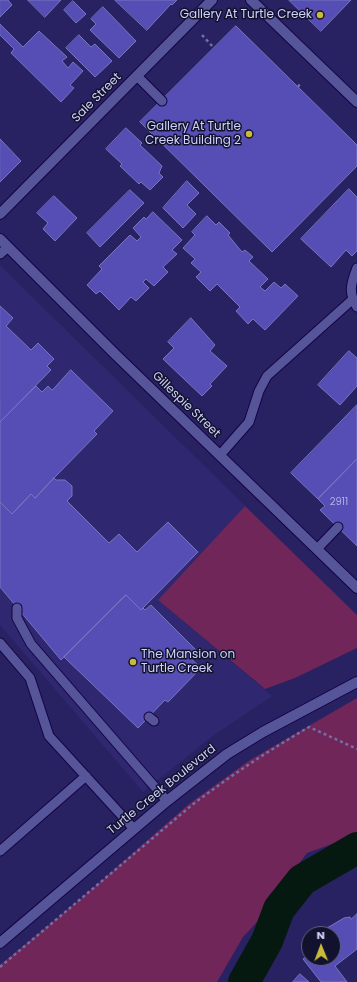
<!DOCTYPE html>
<style>
body{margin:0}
#map{position:relative;width:357px;height:982px;overflow:hidden;background:#282262;font-family:Poppins,sans-serif}
canvas{display:block}
.north{position:absolute;left:301px;top:926px;width:40px;height:40px;box-sizing:border-box;background:#13122e;border:1px solid #5e5e7f;border-radius:50%;rotate:359deg;font-size:11px;font-weight:700;line-height:16px;text-align:center;color:#ced1f8}
.north::after{content:'';display:block;margin:auto;width:14px;height:18px;background:#caba3a;clip-path:polygon(50% 0,100% 100%,50% 72%,0 100%)}
</style>
<div id="map">
<canvas width="357" height="982"></canvas>
<div class="north">N</div>
</div>
<script>
const g = document.querySelector('canvas').getContext('2d');
g.lineJoin = 'round';
function fill(path, color) {
  g.fillStyle = color;
  g.fill(path, 'evenodd');
}
function stroke(path, color, width, dash) {
  g.strokeStyle = color;
  g.lineWidth = width;
  g.lineCap = dash ? 'butt' : 'round';
  g.setLineDash(dash || []);
  g.stroke(path);
}
function drawText(font, color, halo, rows, align = 'center') {
  g.font = font + ' Poppins,sans-serif';
  g.lineWidth = 3;
  g.setLineDash([]);
  g.textBaseline = 'middle';
  g.strokeStyle = halo;
  g.fillStyle = color;
  for (const [text, x, y, turn = 0] of rows) {
    g.save();
    g.translate(x, y);
    g.rotate((+turn || 0) * Math.PI / 180);
    g.textAlign = isNaN(turn) ? turn : align;
    if (halo) g.strokeText(text, 0, 0);
    g.fillText(text, 0, 0);
    g.restore();
  }
}
const built = new Path2D(`
 M0,265l245,241 -87,94 114,96 -62,42 -67,54 -143,-167z`);
const green = new Path2D(`
 M245,506l112,109v33l-62,30 -30,11 -107,-89z
 M357,698v137l-50,18 -16,21 -21,34 -27,29 -26,45h-217v-17l78,-64 111,-97 61,-44z`);
const river = new Path2D(`
 M244,982l23,-41 12,-32 23,-29 55,-32`);
const building = new Path2D(`
 M0,0h8l4,5 -12,12z
 M28,0h33l-16,17z
 M115,0h62l-5,5 -1,-1 -24,26z
 M289,0h62l-30,31z
 M73,1l13,13 -10,9 -12,-13z
 M103,7l33,34 -17,17 -29,-28 6,-6 -5,-5z
 M0,24l23,23 16,-16 28,26 -5,4 6,7 5,-6 10,9 -13,14 4,3 -13,14 -50,-49 3,-4 -14,-14z
 M236,26l121,119v21l-85,86 -132,-130z
 M79,35l12,12 4,-3 17,17 -17,16 -29,-29z
 M126,128l16,15 -2,2 22,21 -3,7 4,4 -13,13 -9,-8 -2,2 -19,-18 2,-2 -16,-15z
 M0,139l21,22 -21,21z
 M187,181l12,12 -12,12 9,9 -13,14 -20,-20z
 M349,189l8,8v54l-5,5 -6,-6 -15,17 -30,-28z
 M130,190l14,13 -44,44 -13,-14z
 M54,196l23,22 -22,23 -12,-12 5,-6 -11,-10z
 M153,212l29,28 -10,10 5,4 -14,13 5,5 -14,14 -8,-7 -3,3 6,6 -13,13 -5,-4 -12,13 -19,-19 -4,3 -9,-9 15,-16 -3,-3 31,-31 7,6 4,-4 -8,-9 11,-11 2,2z
 M207,216l9,9 3,-3 11,11 -2,2 14,17 3,-2 8,7 -4,4 19,18 -8,8 5,4 9,-9 7,6 4,-4 13,12 -33,34 -12,-11 -5,5 -12,-13 4,-4 -23,-23 -7,7 -14,-14 5,-5 -10,-9 4,-4 -12,-11 12,-13 -3,-3z
 M0,306l13,12 -7,8 25,24 7,-7 16,16 -7,7 4,4 -51,52z
 M191,318l24,27 -5,6 17,15 -17,18 2,2 -10,10 -39,-37 11,-11 -6,-6z
 M349,351l8,7v28l-17,19 -22,-20z
 M71,370l42,41 -19,20 3,3 -43,44 -19,20 -4,-4 -19,20 -12,-12v-80l36,-36 6,6 6,-6 4,4z
 M357,405v54l-39,40 -27,-26z
 M357,459v87l-37,-36 5,-4 -7,-7z
 M54,478l2,2h9l7,6v10l-5,5 42,42 10,-9 18,18 31,-30 30,30 -57,58 -15,-15 -65,65 -61,-73v-85l12,12 19,-20 4,4z
 M126,595l15,15 2,-2 2,2 6,-5 47,47 -7,7 8,7 -3,3 2,2 -30,31 -3,-2 -27,28 -74,-71z
 M357,914v35l-22,17 12,16h-26l-18,-23 6,-4v3h24v-24h-11l5,-6 17,-10 6,-1 1,2z
 M300,974l9,8h-16z`);
const path = new Path2D(`
 M202,35l12,13
 M298,87l3,-5
 M0,967l192,-162c38,-29 76,-54 117,-78l48,22`);
const service = new Path2D(`
 M137,76l25,25
 M0,254l8,-7
 M357,268c-6,15 -9,25 0,39
 M220,455l29,-33 10,-31 8,-15 85,-76
 M317,549l21,-22
 M17,608v10l14,26 136,157
 M0,643l30,35 19,58 85,93
 M149,717l5,4
 M0,851l86,-75`);
const minor = new Path2D(`
 M251,0l106,102
 M0,214l212,-214
 M0,239l116,116 241,233
 M0,943l167,-142 60,-47 36,-22 94,-50`);
const markers = [
 [320,15,4,"#caba3a"],
 [249,134,4,"#caba3a"],
 [133,662,4,"#caba3a"]
];
const numberNames = [
 ["2911",339,502]
];
const poiNames = [
 ["Gallery At Turtle Creek",312,15],
 ["Gallery At Turtle",241,127],
 ["Creek Building 2",241,141],
 ["The Mansion on",141,655,"left"],
 ["Turtle Creek",141,669,"left"]
];
const streetNames = [
 ["Sale Street",97,98,-45],
 ["Gillespie Street",186,405,44],
 ["Turtle Creek Boulevard",162,790,-39]
];
fill(built, '#2f2870');
fill(green, '#712659');
stroke(river, '#061910', 32);
fill(building, '#564eb4');
stroke(building, '#7576be', 1);
stroke(service, '#140444', 11);
stroke(minor, '#140444', 12);
stroke(path, '#7270a4', 2.5, [3, 3]);
stroke(service, '#56559a', 9);
stroke(minor, '#56559a', 10);
for (const [x, y, r, color] of markers) {
  const dot = new Path2D();
  dot.arc(x, y, r, 0, 2 * Math.PI);
  g.fillStyle = color;
  g.fill(dot);
  stroke(dot, '#13122e', 1.5);
}
drawText('10px', '#b0b0e7', null, numberNames);
drawText('12px', '#ced1f8', '#13122e', poiNames, 'right');
drawText('12px', '#ced1f8', '#13122e', streetNames);
</script>
